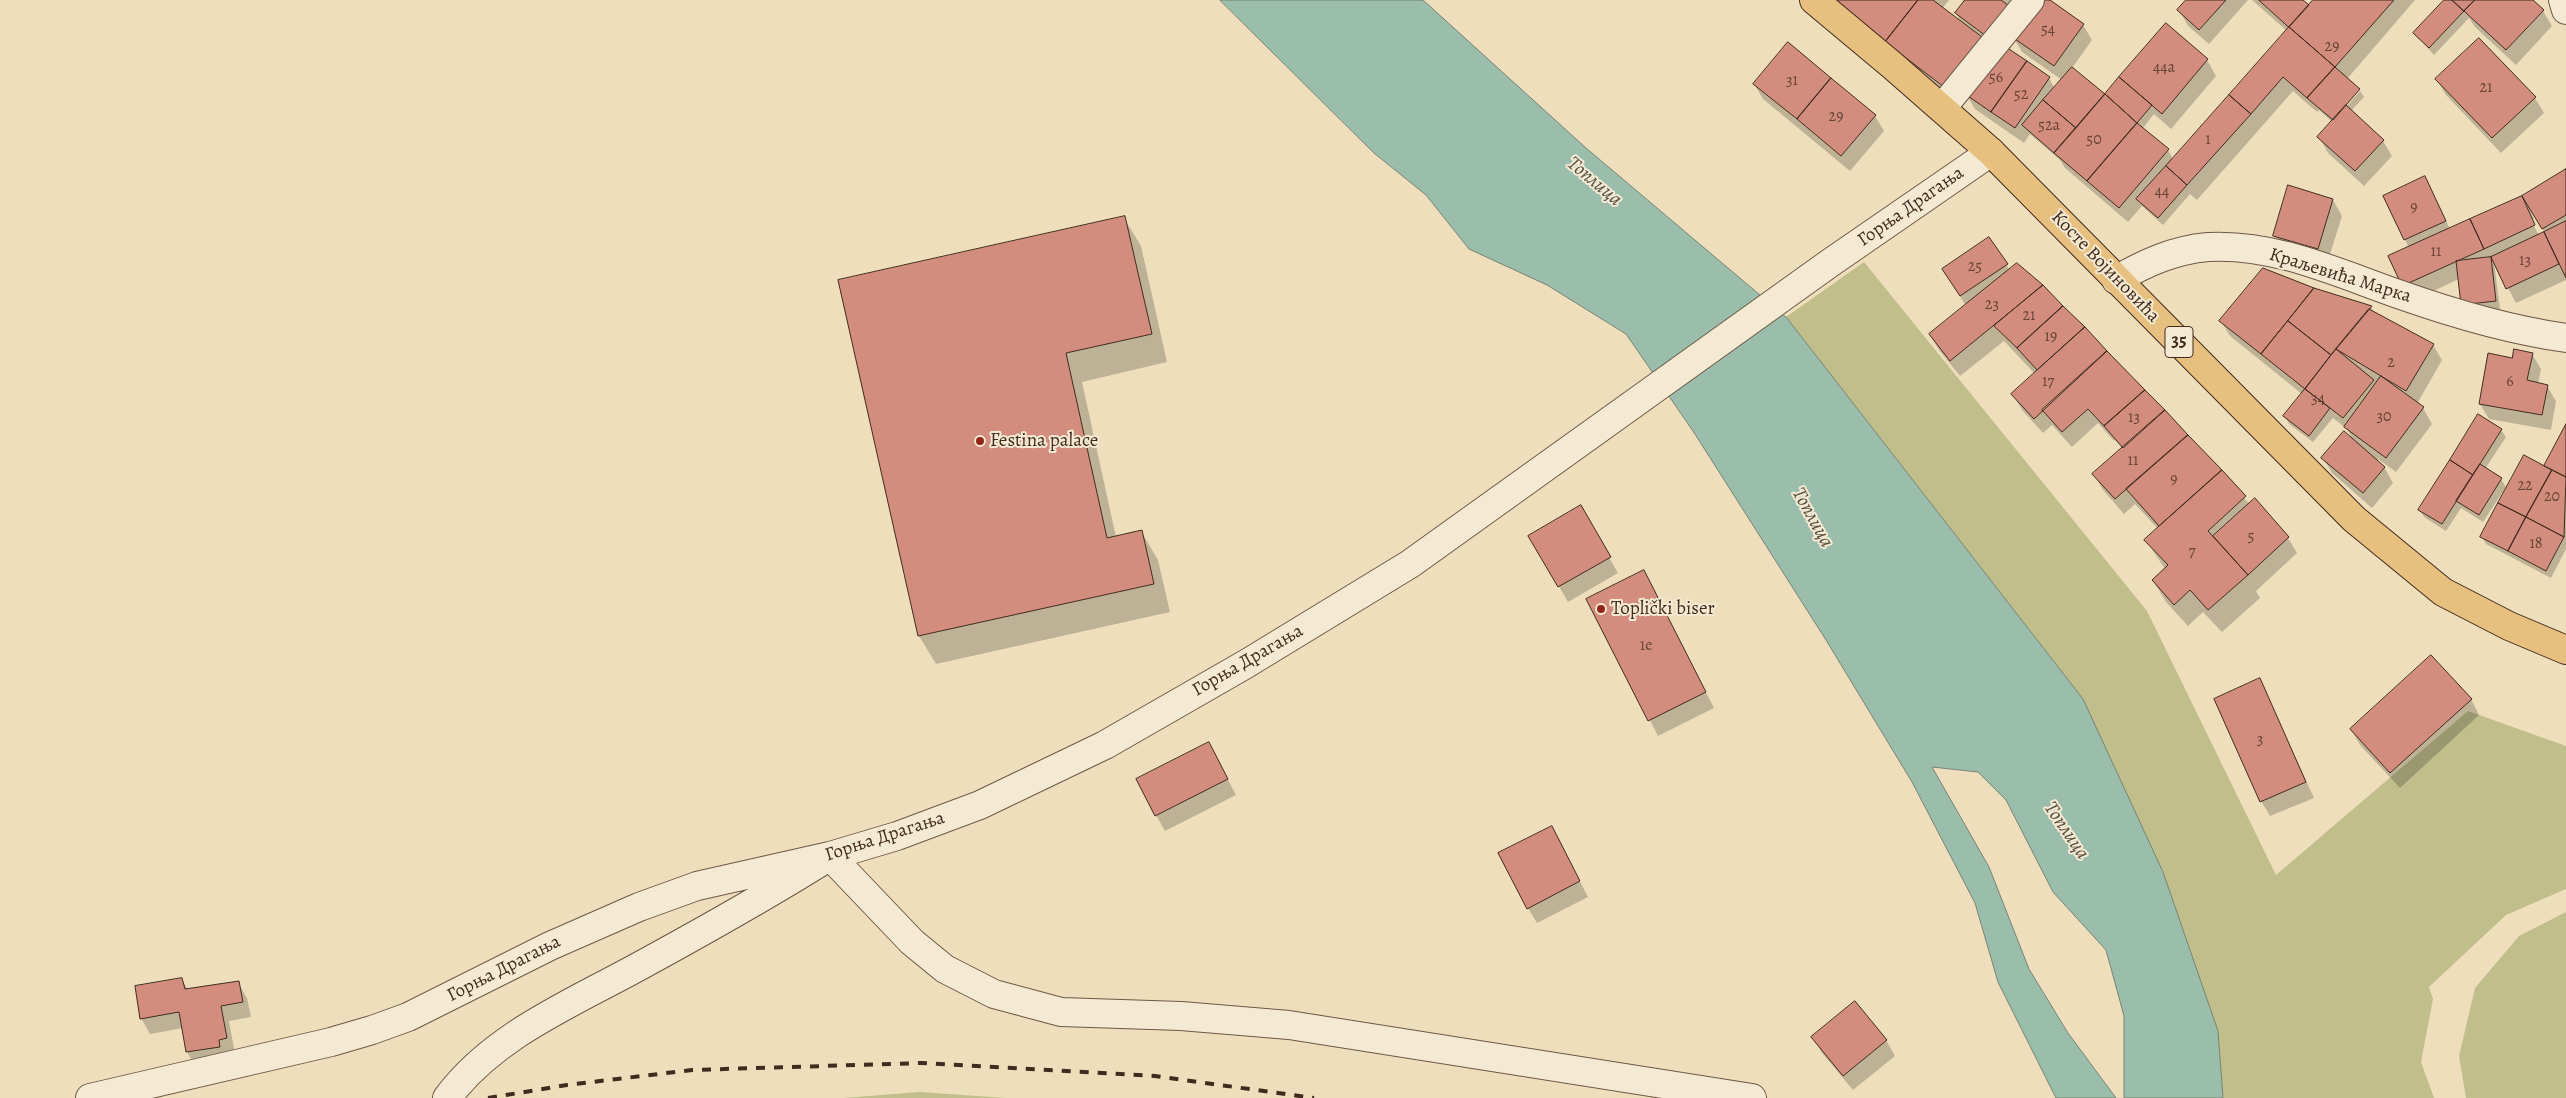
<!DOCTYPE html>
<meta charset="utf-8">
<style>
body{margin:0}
canvas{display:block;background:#eedebc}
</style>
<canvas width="2566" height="1098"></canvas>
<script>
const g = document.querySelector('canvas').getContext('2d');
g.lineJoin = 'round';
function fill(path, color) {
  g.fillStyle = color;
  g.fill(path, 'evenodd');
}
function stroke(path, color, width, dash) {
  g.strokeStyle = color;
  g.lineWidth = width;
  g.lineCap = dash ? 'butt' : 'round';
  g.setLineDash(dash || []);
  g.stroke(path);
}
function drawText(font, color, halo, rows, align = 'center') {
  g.font = font + ' Alegreya,serif';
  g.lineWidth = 4;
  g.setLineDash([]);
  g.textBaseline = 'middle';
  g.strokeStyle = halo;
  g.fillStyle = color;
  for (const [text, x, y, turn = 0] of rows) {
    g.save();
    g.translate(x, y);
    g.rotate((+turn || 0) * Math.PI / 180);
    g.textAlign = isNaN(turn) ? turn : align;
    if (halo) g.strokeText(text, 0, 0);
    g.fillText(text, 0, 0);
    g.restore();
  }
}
const green = new Path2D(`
 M1864,262l283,349 129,264 192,-164 98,35v143l-60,26 -77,72 4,12 -12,63 13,36h-211l-5,-67 -135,-332 -297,-382z
 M2566,912v186h-100l-7,-42 16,-68 44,-52z
 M919,1092l88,6h-163z`);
const water = new Path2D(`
 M1220,0h203l163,148 200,169 297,382 80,173 55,159 5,67h-99v-82l-18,-66 -53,-58 -47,-92 -28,-28 -46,-5 57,100 40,102 39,64 48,65h-60l-58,-116 -23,-79 -63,-121 -86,-142 -133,-209 -67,-97 -79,-49 -78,-36 -43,-54 -52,-42z`);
const shadow = new Path2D(`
 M1813,0h136l-7,9 20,15 -6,-11 8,-13h59l-32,43 -13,-9 12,20 -37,48z
 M2048,0l35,25 9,15 -20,28 37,31 57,-74 41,35 9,16 -45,53 -17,-15 -11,14 25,22 5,9 114,-128 -35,-31h50l7,6 5,-6h101l-68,79 -7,31 6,-3 14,-16 4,6 -13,14 32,30 9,15 -28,30 -36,-33 -9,-16 13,-15 -13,-12 -2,2 -24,-21 -96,109 -7,-6 -27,31 -21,-19 -14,16 -63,-54 -5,-8 -30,-26 -6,9 -49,-34 -9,-15 83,-16 6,11 7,-9 -40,-28 -9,-15z
 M2188,0h60l-39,44 -21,-18 -9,-16z
 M2446,0h86l11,11 9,15 -36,39 -41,-38 -6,-9 -35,37 -19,-21z
 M2437,80l98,18 9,15 -43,40 -55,-58z
 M1754,84l121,32 9,15 -34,40 -87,-72z
 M2566,170v110l-50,23 -22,-41 6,47 -33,3 -8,-33 -47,22 -9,-15 6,-38 -24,-52 40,-19 25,52 72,-32zM2531,212h1l13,21 -6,2 -8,-14 2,-2 3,5z
 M2288,187l45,13 9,16 -15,48 -44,-13 -9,-16z
 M1124,218l17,28 26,116 -85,20 34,155 25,-6 17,29 12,52 -234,52 -17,-28z
 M1989,239l21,32 32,15 180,185 28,34 5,-5 33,38 9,15 -41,38 4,7 -38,34 -19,-20 -15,14 -22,-24 -13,-22 12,-11 -19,-29 12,-11 -23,-25 -11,10 -21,-24 -9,-15 29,-26 -8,-9 -1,1 -16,-18 -26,24 -20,-22 -9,8 -21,-23 -9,-15 22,-21 -31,-33 -44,35 -21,-26 -9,-15 36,-29 -23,-37z
 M2263,269l51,20 57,18 3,6 59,32 9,15 -25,44 6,4 9,16 -36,48 -18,-13 -1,2 7,6 9,16 -21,25 -40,-35 -9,-15 30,-18 -6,-11 -14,-11 -20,24 -24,-18 -4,-8 17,-22 -72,-58 -9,-15z
 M2532,354l9,15 -3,15 9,2 9,15 -5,29 -62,-11 -9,-15 33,-45z
 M2566,426v123l-15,29 -65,-34 -4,-8 62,-69z
 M2501,430l5,7 -21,32 16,10 5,8 -23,35 -22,-14 -15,23 -22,-14 -4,-7z
 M1580,507l38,66 -50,29 -38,-66z
 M1652,587l62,121 -56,28 -70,-136z
 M2260,680l54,118 -44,18 -9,-15z
 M2471,699l8,16 -79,73 -40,-43 -9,-16z
 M1217,759l19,36 -71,36 -9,-16z
 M1560,843l28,54 -51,26 -9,-15z
 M182,979l6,11 50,-7 9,15 4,19 -22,4 6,33 -39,13 -9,-15 -4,-24 -33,6 -9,-16z
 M1813,1037l73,3 9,16 -42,34 -31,-37z`);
const building = new Path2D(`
 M1827,0h91l-33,42z
 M1918,0h15l49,37 -38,50 -59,-45z
 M1965,0h36l8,6 -23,30 -31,-23z
 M2037,0h13l34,24 -30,42 -42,-29z
 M2186,0h40l-27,30 -22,-20z
 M2259,0h44l6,5 -20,22z
 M2313,0h81l-59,67 -46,-40z
 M2444,0h8l12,11 -35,37 -16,-15z
 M2452,0h23l-11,11z
 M2475,0h58l11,10 -38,40 -42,-39z
 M2166,23l42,36 -46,55 -43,-37z
 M2289,27l46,40 -28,31 -24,-21 -32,37 -22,-19z
 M2479,38l57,59 -44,41 -57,-59z
 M1788,42l43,36 -34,41 -44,-35z
 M2000,43l27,18 -36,51 -26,-18z
 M2027,61l23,16 -35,51 -24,-16z
 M2072,67l33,27 -29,34 -33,-28z
 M2335,67l25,22 -27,31 -26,-22z
 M2119,77l33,28 -15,18 -32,-29z
 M1831,78l45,37 -35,41 -44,-37z
 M2105,94l32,29 -50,58 -33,-28z
 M2229,95l22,19 -64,71 -21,-19z
 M2043,100l33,28 -22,25 -32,-28z
 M2346,105l38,35 -29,31 -38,-34z
 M2137,123l32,26 -50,59 -32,-27z
 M2166,166l21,19 -29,33 -22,-19z
 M2566,169v46l-24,14 -20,-33z
 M2425,176l21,45 -42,19 -21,-44z
 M2288,185l45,14 -15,50 -45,-13z
 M2522,196l13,29 -51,24 -14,-30z
 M1125,216l27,118 -86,19 41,185 35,-8 12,54 -236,52 -80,-356z
 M2470,219l14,30 -82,37 -14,-30z
 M2566,221v57l-22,-46z
 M2544,232l15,32 -53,25 -15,-32z
 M1989,237l19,27 -48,32 -18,-27z
 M2491,257l5,44 -35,4 -5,-44z
 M2017,263l26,22 -93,76 -21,-27z
 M2263,268l51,20 -53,66 -42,-33z
 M2043,285l20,21 -46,42 -23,-22z
 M2314,288l58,18 -41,49 -43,-34z
 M2063,306l22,21 -48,43 -20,-22z
 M2369,309l65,35 -28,47 -70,-42z
 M2288,321l43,34 -26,34 -44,-35z
 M2085,327l22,24 -73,68 -23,-25z
 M2336,349l38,31 -31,38 -38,-29z
 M2514,349l19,4 -6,27 21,5 -6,30 -63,-11 9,-51 24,5z
 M2107,351l38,39 -41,36 -16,-17 -26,23 -20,-22z
 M2381,376l43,31 -38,51 -42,-31z
 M2305,389l25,19 -21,28 -26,-20z
 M2145,390l20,20 -42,38 -19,-22z
 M2165,410l23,25 -73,64 -23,-25z
 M2478,414l24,15 -29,46 -23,-15z
 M2566,424v53l-22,-11z
 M2344,431l41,36 -22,26 -42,-35z
 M2188,435l34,35 -63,56 -33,-37z
 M2524,455l28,15 -26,47 -28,-14z
 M2450,460l23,15 -31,49 -24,-14z
 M2480,464l22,14 -23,37 -23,-14z
 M2222,470l24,26 -38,35 40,44 -40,35 -18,-20 -16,15 -22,-25 16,-15 -24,-25z
 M2552,470l14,7 -2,60 -38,-20z
 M2255,498l34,39 -41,38 -35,-39z
 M2498,503l28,14 -18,34 -28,-14z
 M1581,505l30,52 -53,30 -30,-51z
 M2526,517l38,20 -18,34 -38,-20z
 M1644,570l62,122 -58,29 -62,-122z
 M2431,655l41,44 -82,74 -40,-44z
 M2260,678l46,104 -46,20 -46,-103z
 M1209,742l19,37 -73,37 -19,-37z
 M1552,826l28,55 -53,28 -29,-56z
 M182,978l3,11 54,-8 4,21 -22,4 6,32 -8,2 1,7 -34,5 -7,-40 -39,7 -5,-33z
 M1855,1001l32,39 -44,36 -32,-39z`);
const minor = new Path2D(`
 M2563,0l3,10
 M1942,108l88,-108
 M2116,280c29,-17 58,-30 92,-33 67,-4 132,27 193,48 54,19 109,35 165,43
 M90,1098l241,-56 41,-12 36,-13 142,-71 89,-39 58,-21 133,-30 67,-20 83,-31 125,-60 141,-81 164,-100 420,-301 161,-111
 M447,1098c46,-62 123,-94 189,-130 66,-36 131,-72 194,-112l82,86 33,27 49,25 67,18 120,4 108,9 463,73`);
const major = new Path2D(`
 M1814,0l79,66 98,86 363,367 89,73 66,34 57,24`);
const rail = new Path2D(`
 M488,1098l79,-13 125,-15 230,-7 233,13 159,22`);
const markers = [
 [980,441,5,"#8f2418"],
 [1601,609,5,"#8f2418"]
];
const numberNames = [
 ["54",2048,30],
 ["29",2332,47],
 ["44a",2164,68],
 ["56",1996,78],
 ["31",1792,81],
 ["21",2486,88],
 ["52",2021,95],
 ["29",1836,117],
 ["52a",2049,126],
 ["50",2094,140],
 ["1",2208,140],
 ["44",2162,192],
 ["9",2414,208],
 ["11",2436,252],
 ["13",2525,261],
 ["25",1975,267],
 ["23",1992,305],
 ["21",2029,316],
 ["19",2051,337],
 ["2",2391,363],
 ["17",2048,382],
 ["6",2510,382],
 ["34",2318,399],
 ["30",2384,417],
 ["13",2134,418],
 ["11",2133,461],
 ["9",2174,480],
 ["22",2525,486],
 ["20",2552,497],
 ["5",2251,537],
 ["18",2536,544],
 ["7",2192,552],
 ["1e",1646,646],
 ["3",2260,740]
];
const shields = [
 [2179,342,28]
];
const shieldNames = [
 ["35",2179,342]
];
const streetNames = [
 ["Горња Драгања",1911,207,-35],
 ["Косте Војиновића",2105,267,46],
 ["Краљевића Марка",2340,276,17],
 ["Горња Драгања",1248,661,-30],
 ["Горња Драгања",885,837,-18],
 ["Горња Драгања",504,969,-27]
];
const poiNames = [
 ["Festina palace",990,441],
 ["Toplički biser",1611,609]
];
const waterNames = [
 ["Топлица",1594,182,40],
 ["Топлица",1812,518,61],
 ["Топлица",2066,831,56]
];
fill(green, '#c0bf8c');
fill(water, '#9bbdab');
stroke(water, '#778373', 1);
fill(shadow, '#0003');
fill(building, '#d38d7e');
stroke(building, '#422b1e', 1);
stroke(minor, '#6d5846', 30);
stroke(major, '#422b1e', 30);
stroke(minor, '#f4ead3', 28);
stroke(major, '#e7bf7e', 28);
stroke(rail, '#422b1e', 4, [9, 9]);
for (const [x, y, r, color] of markers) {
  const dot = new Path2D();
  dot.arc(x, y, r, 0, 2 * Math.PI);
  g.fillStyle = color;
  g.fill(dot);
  stroke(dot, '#f4ead3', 2);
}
drawText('16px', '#664436', null, numberNames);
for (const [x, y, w] of shields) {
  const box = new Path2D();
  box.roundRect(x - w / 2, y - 15.5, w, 31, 4);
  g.fillStyle = '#f4ead3';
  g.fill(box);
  stroke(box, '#422b1e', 1);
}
drawText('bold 18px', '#422b1e', null, shieldNames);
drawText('19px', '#422b1e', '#f4ead3', streetNames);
drawText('19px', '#422b1e', '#f4ead3', poiNames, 'left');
drawText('italic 20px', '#585041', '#f4ead3', waterNames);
</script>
